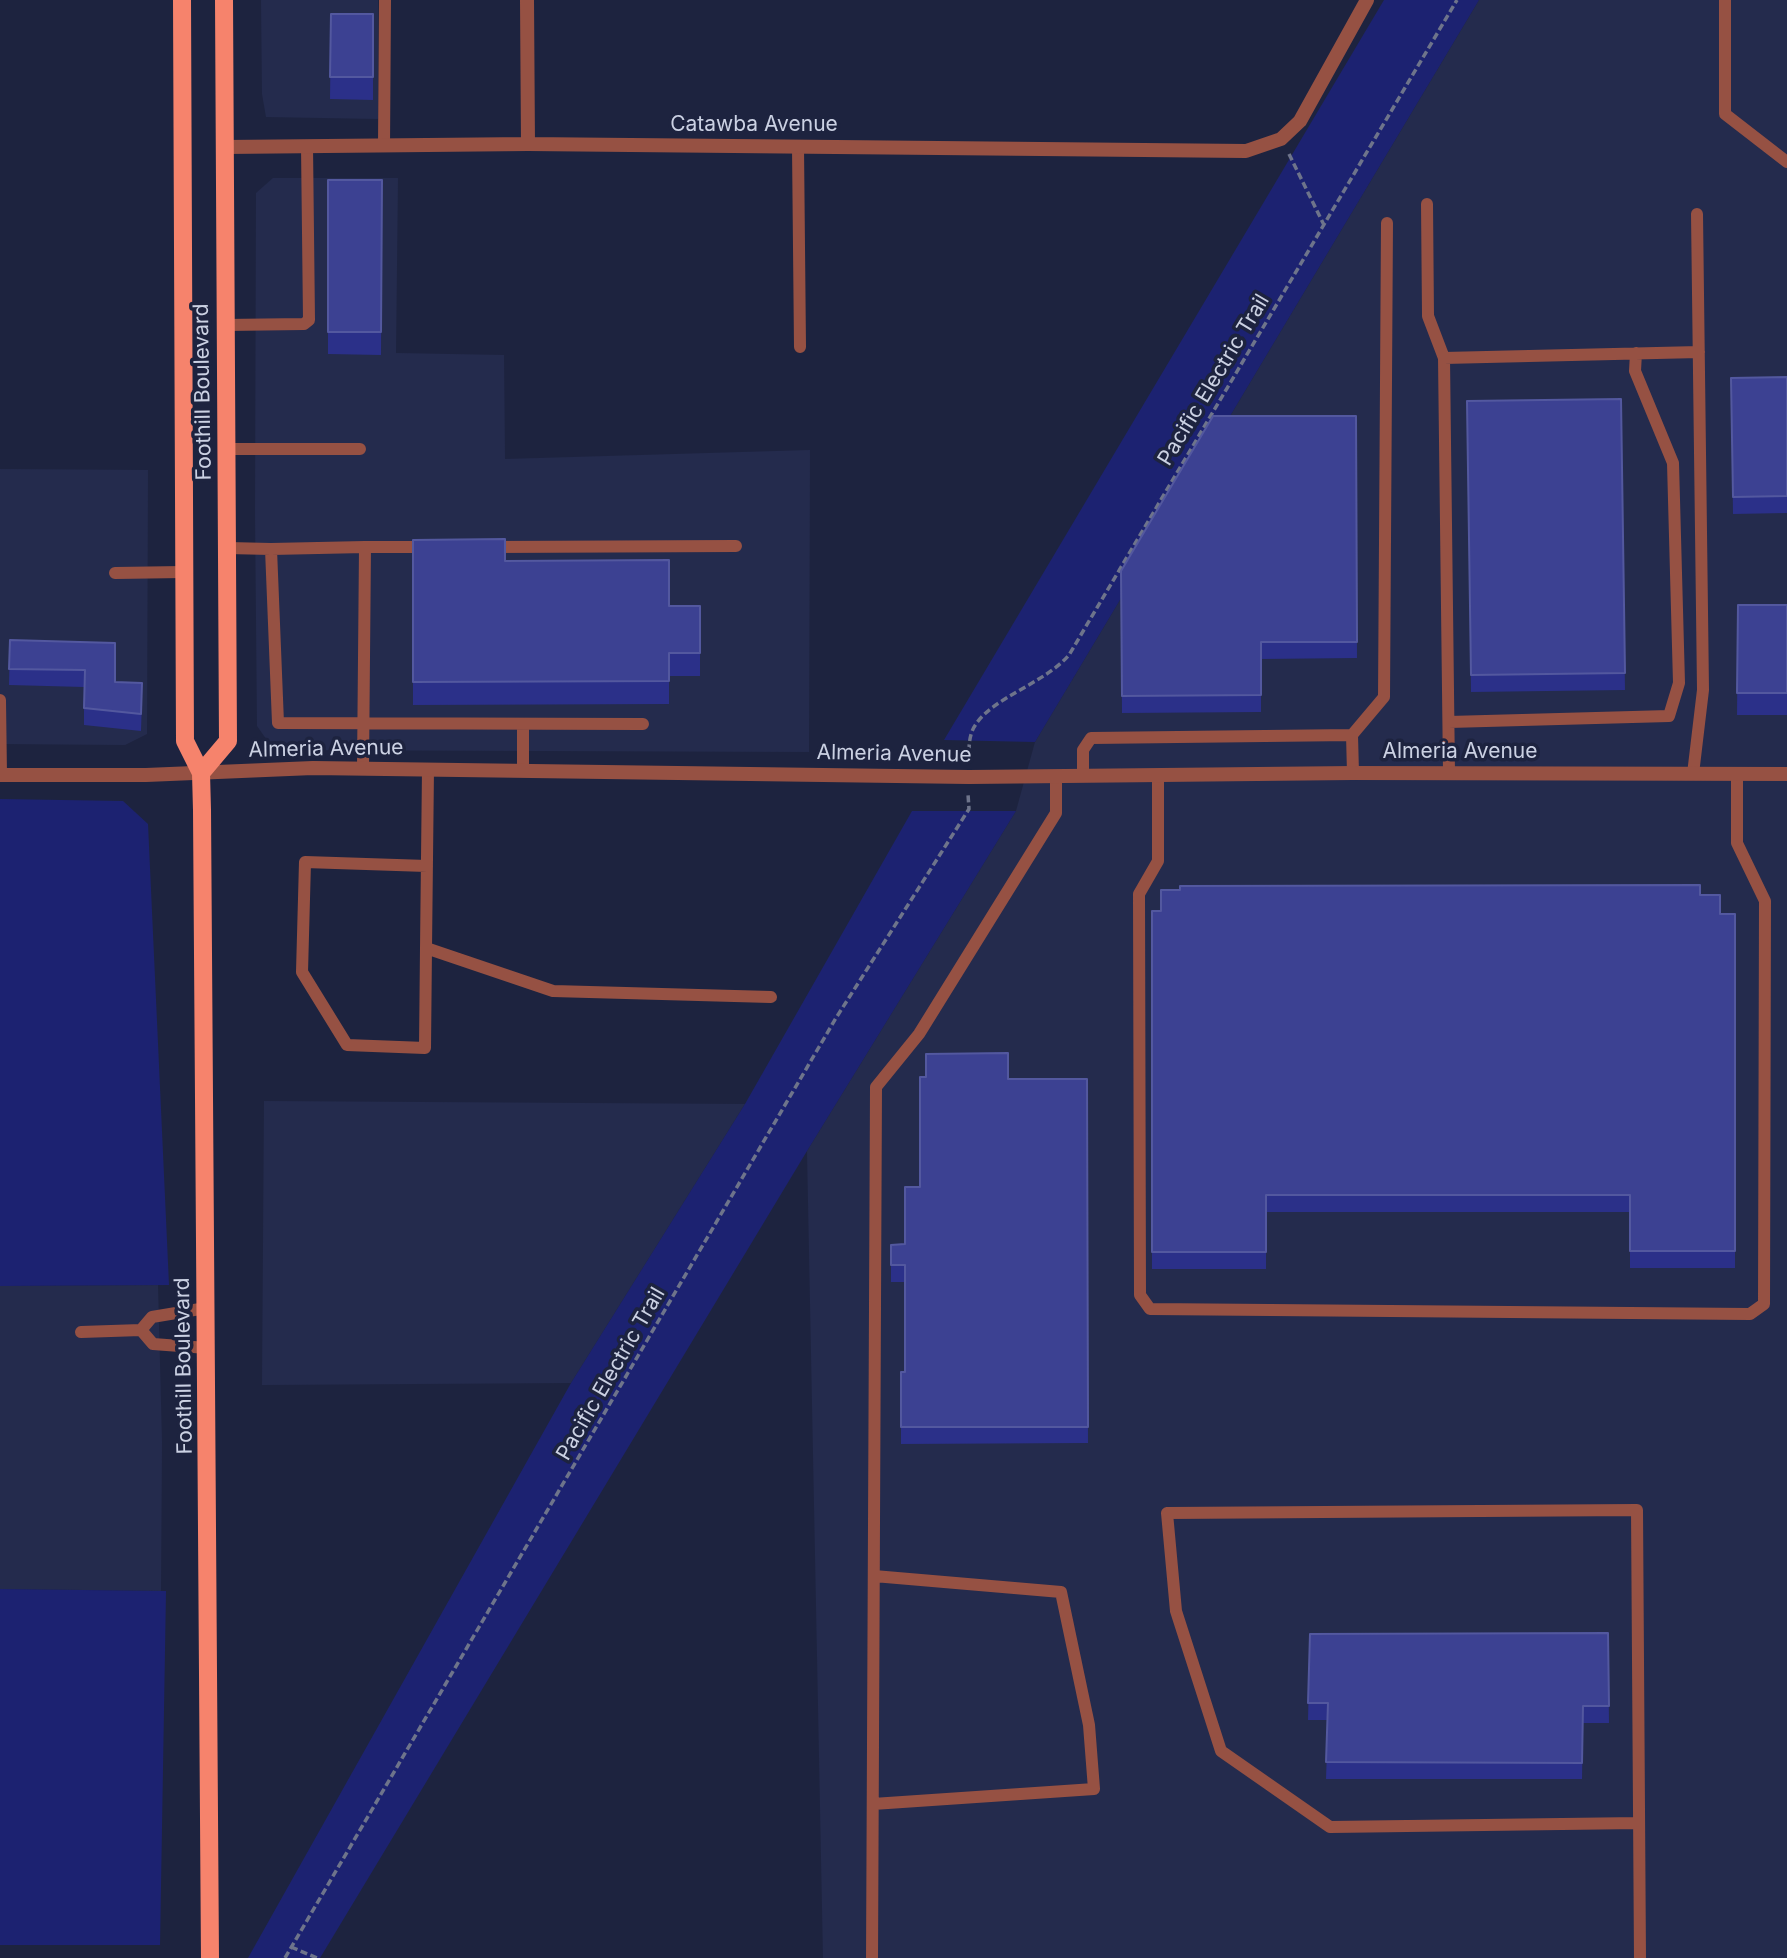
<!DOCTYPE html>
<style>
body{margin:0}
canvas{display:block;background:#1d233f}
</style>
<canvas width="1787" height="1958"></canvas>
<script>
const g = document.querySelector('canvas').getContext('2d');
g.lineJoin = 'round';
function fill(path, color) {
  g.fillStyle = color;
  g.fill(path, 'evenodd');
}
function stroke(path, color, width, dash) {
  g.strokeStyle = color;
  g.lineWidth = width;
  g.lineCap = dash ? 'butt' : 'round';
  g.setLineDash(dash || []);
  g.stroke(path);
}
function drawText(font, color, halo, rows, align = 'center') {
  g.font = font + ' Inter,sans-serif';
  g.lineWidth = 7;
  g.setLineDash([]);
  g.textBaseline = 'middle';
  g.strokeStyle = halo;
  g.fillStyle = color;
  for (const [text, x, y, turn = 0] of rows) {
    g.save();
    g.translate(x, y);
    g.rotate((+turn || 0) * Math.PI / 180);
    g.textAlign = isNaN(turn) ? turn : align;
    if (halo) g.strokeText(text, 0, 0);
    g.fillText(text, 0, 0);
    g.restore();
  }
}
const built = new Path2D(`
 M261,0h117v119l-112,-2 -4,-23z
 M1479,0h308v1958h-964l-16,-807 209,-340 19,-69z
 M273,178h125l-2,175 108,2 1,104 305,-9 -1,302 -535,-2 -17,-24 -2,-213 1,-320z
 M0,469l148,1 -1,264 -22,11 -125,-1z
 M264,1101l481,3 -174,279 -309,2z
 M158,1285l4,157 -1,149 -161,-2v-303z`);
const green = new Path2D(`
 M1384,0h95l-444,742 -91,-2z
 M0,799l123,2 25,23 21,461 -169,1z
 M912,811h104l-209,340 -487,807h-72l323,-575 174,-279z
 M0,1589l166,2 -6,354h-160z`);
const path = new Path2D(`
 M1289,154l35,71
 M969,762c0,-13 -1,-27 7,-38 18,-27 69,-41 93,-69l388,-655
 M291,1947l26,11
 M285,1958l551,-940 133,-209 -1,-15`);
const service = new Path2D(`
 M1725,0v114l62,48
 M384,146l1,-146
 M798,147l2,200
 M1427,204l1,112 16,42 5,415
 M225,325l79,-1 5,-4 -2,-174
 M1444,358l255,-6
 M226,449h134
 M365,547h63
 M491,547l245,-1
 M228,548l43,1 7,174 365,1
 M271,549l94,-2 -2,221
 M115,573l68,-1
 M0,700l1,75
 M1449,722l220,-6 10,-33 -6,-220 -38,-92 1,-18
 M523,725v44
 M428,769l-2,179 127,43 218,6
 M1353,773l-1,-38 32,-38 3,-474
 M1693,774l10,-84 -6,-476
 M1083,775v-25l8,-12 261,-3
 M1158,775v86l-19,33 1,401 10,14 600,5 14,-10 1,-403 -28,-58v-69
 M426,948l-1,100 -78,-3 -45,-73 3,-110 122,4
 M206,1308l-54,9 -11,13 12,14 54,4
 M81,1332l60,-2
 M873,1804l221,-15 -5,-64 -28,-133 -187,-16
 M1639,1823l-309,4 -109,-76 -45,-140 -9,-98 470,-3 3,448
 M872,1958l4,-871 43,-53 137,-221v-37`);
const minor = new Path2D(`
 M527,0l1,144
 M225,147l303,-3 718,7 35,-12 19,-18 67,-121`);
const tertiary = new Path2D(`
 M0,775h146l167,-7 656,9 384,-4 434,1`);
const primary = new Path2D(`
 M182,0l3,741 16,32 1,37 8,1148
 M201,773l27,-32 -4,-741`);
const wall = new Path2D(`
 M331,14h42v86l-43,-1z
 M328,180h54l-1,175 -53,-1z
 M1787,377v136l-54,1 -2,-136z
 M1621,399l4,291 -154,2 -4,-291z
 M1356,416l1,242 -96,1v53l-139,1 -1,-142z
 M413,540l92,21 164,45h31v70h-31v28l-256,1z
 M1738,605h49v110h-50z
 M10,640l105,42 27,18 -1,31 -57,-6v-38l-75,-2z
 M1700,895l20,19h15v354h-105v-56h-364v57h-114v-358z
 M1008,1079h79l1,364 -187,1v-72h4v-90h-14v-37l14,-1 15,-57z
 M1608,1633l1,90h-26l-1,56h-256l2,-59h-20l2,-86z`);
const building = new Path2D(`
 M331,14h42v63h-43z
 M328,180h54l-1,152h-53z
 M1787,377v119l-54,1 -2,-119z
 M1621,399l4,274 -154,2 -4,-274z
 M1213,416h143l1,226h-96v53l-139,1 -1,-125z
 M505,539v22l164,-1v46h31v47h-31v28l-256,1v-142z
 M1738,605h49v88h-50z
 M10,640l105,3v39l27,1 -1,31 -57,-6 1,-38 -76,-1z
 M1700,885v10h20v19h15v337h-105v-56h-364v57h-114v-341h9v-21h19v-4z
 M1008,1053v26h79l1,348h-187v-55h4v-107h-14v-20l14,-1v-57h15v-110h6v-23z
 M1608,1633l1,73h-26l-1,57 -256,-1 2,-59h-20l2,-69z`);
const streetNames = [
 ["Catawba Avenue",754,125],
 ["Pacific Electric Trail",1214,380,-59],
 ["Foothill Boulevard",203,392,-91],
 ["Almeria Avenue",326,749,-1],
 ["Almeria Avenue",1460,752],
 ["Almeria Avenue",894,754,1],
 ["Foothill Boulevard",184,1366,-91],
 ["Pacific Electric Trail",611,1374,-60]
];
fill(built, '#242b4d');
fill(green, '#1c2271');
stroke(path, '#6e748b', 3.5, [7, 3.5]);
stroke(service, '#965143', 12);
stroke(minor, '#965143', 14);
stroke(tertiary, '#965143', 14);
stroke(primary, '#f6836c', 18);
fill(wall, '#2b3089');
fill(building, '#3c4192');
stroke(building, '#53589f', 2);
drawText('21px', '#cbd1e3', '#1d233f', streetNames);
</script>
